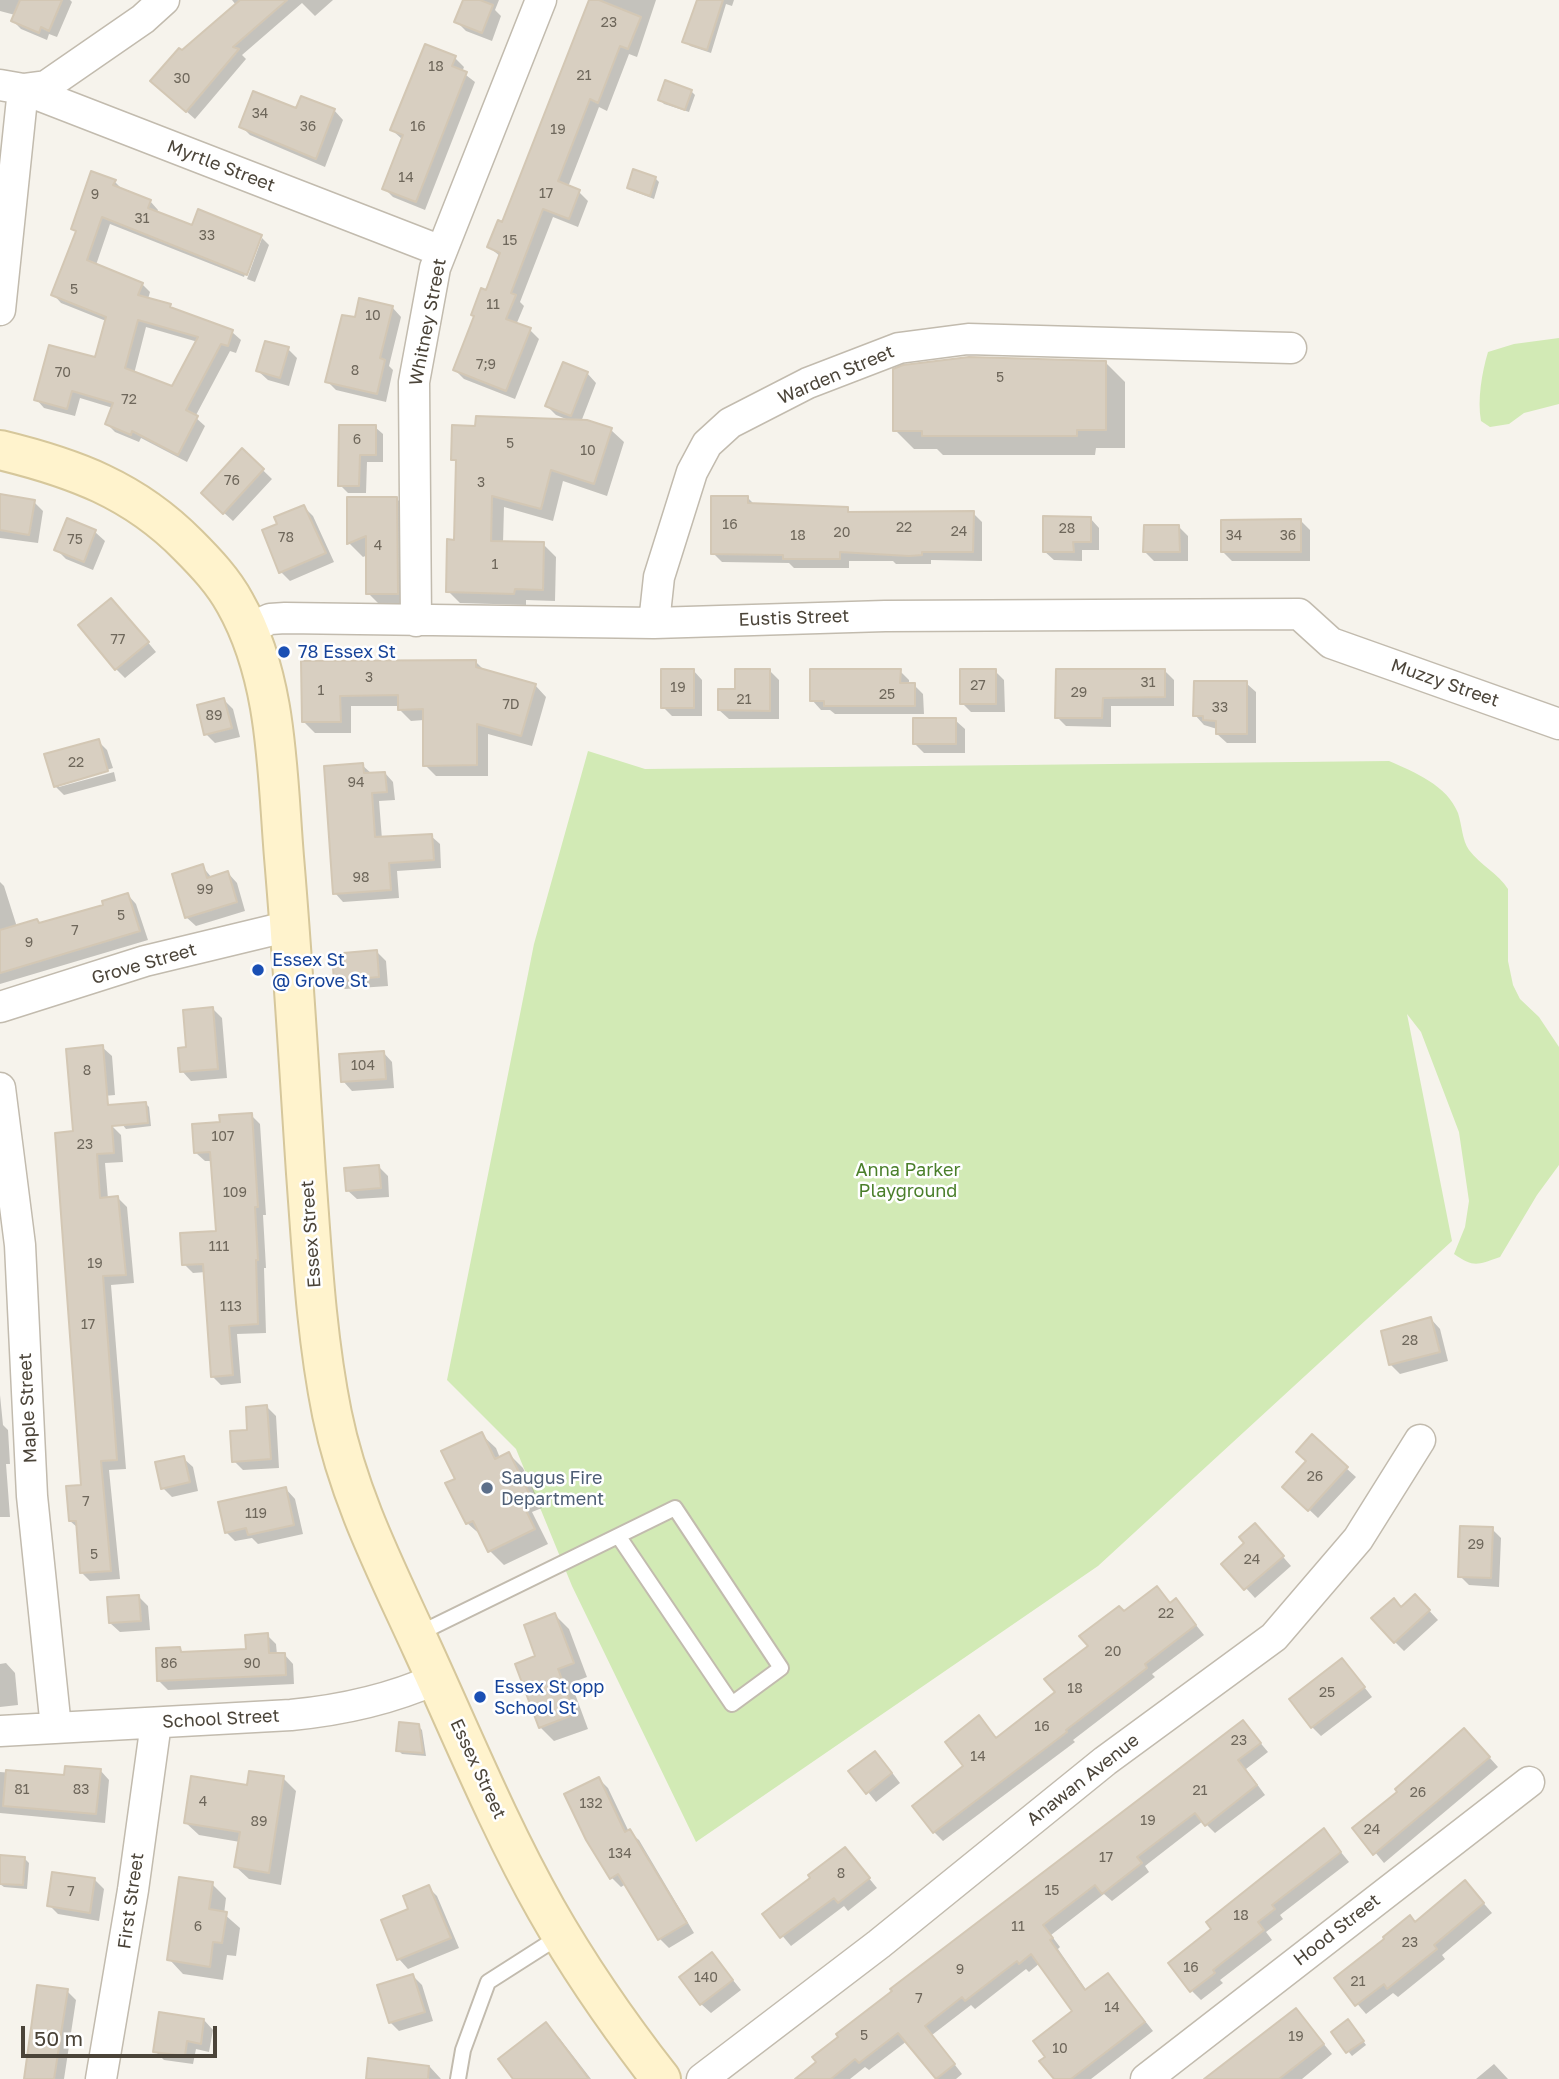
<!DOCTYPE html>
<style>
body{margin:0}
#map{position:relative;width:1559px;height:2079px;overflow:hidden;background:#f6f3ec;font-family:"Golos Text",sans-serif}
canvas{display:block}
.scale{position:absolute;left:21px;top:2026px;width:196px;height:32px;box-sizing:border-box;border:4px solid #4b4439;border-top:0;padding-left:9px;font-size:21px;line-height:24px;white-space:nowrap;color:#4b4439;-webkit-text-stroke:5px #fff;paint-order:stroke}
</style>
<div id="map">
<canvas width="1559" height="2079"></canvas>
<div class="scale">50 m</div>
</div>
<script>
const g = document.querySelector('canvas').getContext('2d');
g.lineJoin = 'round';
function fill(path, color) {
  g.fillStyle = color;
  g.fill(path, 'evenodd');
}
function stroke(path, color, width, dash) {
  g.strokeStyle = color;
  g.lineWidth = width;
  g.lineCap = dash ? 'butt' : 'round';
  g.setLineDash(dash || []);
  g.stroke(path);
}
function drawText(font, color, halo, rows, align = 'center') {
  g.font = font + ' "Golos Text",sans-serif';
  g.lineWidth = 5;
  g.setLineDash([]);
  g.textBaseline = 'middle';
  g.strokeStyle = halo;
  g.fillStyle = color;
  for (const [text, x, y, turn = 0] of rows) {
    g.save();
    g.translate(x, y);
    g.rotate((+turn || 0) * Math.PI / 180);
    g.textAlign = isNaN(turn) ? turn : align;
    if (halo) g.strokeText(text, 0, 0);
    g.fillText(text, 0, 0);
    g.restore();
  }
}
const green = new Path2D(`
 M1559,338v66l-35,9 -15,11 -19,3 -9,-6c-4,-21 1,-49 7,-69l26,-8z
 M588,751l57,18 744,-8c25,11 58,24 69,52 4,12 4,27 11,37 11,15 30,24 39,39v72l5,24 7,14 19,18 20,30v118l-22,30 -37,62c-24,8 -25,11 -46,-3l11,-27 4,-26 -10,-69 -38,-100 -14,-18 45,227 -354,325 -402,276 -124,-256 -56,-137 -69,-69 87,-436z`);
const shadow = new Path2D(`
 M0,0h70l2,2 -15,35 -8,-3 -2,6 -26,-11 -8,-8 2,-6 -15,-4z
 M232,0h101l-18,16 -13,-13 -60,52 4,4 -51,60 -34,-30 21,-36 54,-48z
 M465,0h34l-4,10 6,6 -9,25 -26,-10 -10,-10z
 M591,0h65l-19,57 -8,-3 -22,57 -8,-4 -31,80 11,5 9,9 -10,26 -25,-10 -33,85 4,4 -8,19 14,5 9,9 -24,60 -51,-20 -9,-9 46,-113 -12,-10 14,-23z
 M703,0h31l-2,6 -6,-2 -15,49 -21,-7 -4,-4z
 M455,58l9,9 -2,5 13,10 -50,128 -32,-13 -9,-9 19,-48 -11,-10z
 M691,91l4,4 -6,17 -25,-8 -4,-4z
 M334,110l9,10 -18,47 -75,-32 -9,-9z
 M655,178l4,4 -5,17 -21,-8 -4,-4z
 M115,182l8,8 27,11 8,9 -1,3 36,14 69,11h-3l-15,39 -134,-53 -14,41 46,19 8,8 -2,7 22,7 5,5 57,21 9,8 -5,13 -6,-2 -35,66 10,9 -18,36 -46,-24 -2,4 -24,-10 -8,-8 6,-16 -33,-10 -5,18 -31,-8 -8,-9 60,-40 10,-38 -45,-18 -8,-9 24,-61 -4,-4zM146,327l52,15 -25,47 -39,-15z
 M262,238l7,7 -14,37 -8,-3z
 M392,307l9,10 -12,49 4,4 -7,32 -50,-12 -9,-9z
 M288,349l9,9 -8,28 -21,-6 -10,-9z
 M1106,363l19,19v66h-29l-1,7h-152l-6,-6h-23l-19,-19z
 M587,373l9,10 -15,39 30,8 13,12 -17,54 -44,-15 -10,40 -49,-14 -1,36 40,1 13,13 -1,44 -29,-1v5l-66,-2 -12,-12 7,-50 3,-76 -5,-6 23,-32 95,-6 -15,-6 -9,-9z
 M375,427l8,7v28h-16l-1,31h-18l-8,-8z
 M242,450l30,29 -39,42 -21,-19z
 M0,496l34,6 9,9 -5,32 -38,-5z
 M349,498l48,1 14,14 1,95 -30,-1 -14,-14v-38l-5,2 -14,-14z
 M748,498l7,7 92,4 4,4h122l9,9v39l-51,-1v4h-35l-3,-3h-44v7h-55l-5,-5 -67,-1 -9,-9z
 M304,507l9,9 21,46 -44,19 -9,-9 -2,-47z
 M1090,518l9,10v22h-17v11l-28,-1 -10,-9z
 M1301,521l9,9v31h-78l-10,-10z
 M1179,527l9,9v25h-34l-10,-10z
 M95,532l10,9 -12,29 -27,-11 -9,-9z
 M120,609l36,43 -31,26 -9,-9z
 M303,662h173l9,9 50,14 11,12 -14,49 -44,-12v42h-52l-11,-11 -1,-45 -13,1 -12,-12v-3h-48v27h-36l-11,-11z
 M693,670l9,10v36h-30l-9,-9z
 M770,671l9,9v39h-50l-10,-9 18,-19z
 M900,671l9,9v5h5l9,9 1,20h-89l-5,-4h-9l-9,-10z
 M995,671l9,9 1,32h-34l-9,-9z
 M1165,671l9,9v26h-63v21l-45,-1 -9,-9z
 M1246,683l10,9v51h-29l-10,-9v-5l-13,-4 -9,-10z
 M224,700l9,9 7,28 -25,6 -9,-9z
 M955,720l10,9v24h-41l-10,-10z
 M98,741l9,9 6,18 -54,16v3l55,-15 2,9 -52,14 -9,-9z
 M362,765l10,9 13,-1 8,9 2,18 -16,1 3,38 49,-3 9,8 1,24 -44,3 2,27 -56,4 -8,-9z
 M202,866l10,12 16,-5 9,10 8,28 -49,15 -10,-9z
 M0,882l4,4 13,41 23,-3 65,-18 23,-11 8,9 12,36 -148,44z
 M377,952l9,9 2,25 -43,3 -9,-9z
 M213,1009l9,9 5,60 -36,3 -9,-10 6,-22z
 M102,1047l10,9 3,39 -35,3z
 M383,1052l9,10 2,26 -42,3 -9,-10z
 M145,1103l4,4 2,19 -25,3 -4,-5z
 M251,1115l9,9 6,91h-3l3,53h-2l2,65 -29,1 4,49 -20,2 -9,-9 -6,-104 -13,1 -9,-9 33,-32 -5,-71h-7l-9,-8 26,-29z
 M112,1126l9,9 2,27 -18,1 3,36 10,-1 9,9 7,76 -23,2 15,184 -17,1 11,109 -30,2 -9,-9 -3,-44 -8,-7 13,-35 -26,-352z
 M379,1167l9,9 1,21 -32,2 -10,-9z
 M1431,1319l9,10 8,32 -48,13 -9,-9 -8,-33z
 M0,1395l3,30 5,5 2,34h-4l4,53h-10z
 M267,1407l9,9 3,52 -36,2 -9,-9 15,-29z
 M481,1434l15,14 4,10 9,-4 14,14 19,40 -10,4 16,32 -44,21 -14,-14 -7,-14 -16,-14 -10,-44z
 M183,1458l10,9 5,24 -26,6 -9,-9z
 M1346,1468l10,9 -38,41 -33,-31z
 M286,1489l9,10 8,35 -45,10 -6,-6 -17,3 -9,-9z
 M1492,1529l9,9 -2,49 -30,-2 -9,-9z
 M1264,1535l27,31 -36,32 -31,-34z
 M1156,1588l15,16 13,6 20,25 -52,39 3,3 -82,63 2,2 -132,99 -9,-9 31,-66 14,-49 18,22 60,-46 33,-47z
 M139,1597l9,9 2,24 -30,2 -10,-9z
 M1424,1605l14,15 -34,31 -9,-9 6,-33z
 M555,1615l14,14 18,48 -16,6 17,46 -34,12 -14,-14 -2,-70z
 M267,1635l9,9 1,11 7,-1 9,10 1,20 -126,6 -9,-9 21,-32 4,4 64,-2z
 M6,1663l9,10 3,32 -18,2v-43z
 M1351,1670l21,27 -51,39 -9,-9z
 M1243,1722l25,30 -22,17 19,26 -50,38 -12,-12 -58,45 4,6 -37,29 -8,-7 -53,41 9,12 -2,2 29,42 29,-7 37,47 -62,48h-35l-9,-22 27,-46 -34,-48 -11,9 -3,-3 -51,40 -4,-4 -39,30 30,39 -6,5h-20l-29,-38 -38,29 -4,-3 -15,12h-53z
 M418,1726l4,4 4,26 -24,-2 -4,-4z
 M1473,1739l25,28 -114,96 -29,-35z
 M884,1762l16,21 -24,19 -25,-31z
 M100,1770l9,10 -4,43 -105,-10v-41l66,5z
 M283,1778l13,13 -15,94 -32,-6 -13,-12 4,-25 -41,-7 -13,-12 62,-36z
 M599,1779l9,9 21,44 10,8 55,93 -25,15 -9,-9 -34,-55 -5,3 -9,-9 -24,-39z
 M1323,1830l26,32 -69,53 3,4 -17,13 6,8 -52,40 3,3 -22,17 -9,-9 22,-61z
 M845,1849l32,39 -29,23 -4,-5 -53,40 -27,-32 48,-36z
 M25,1859l4,4 -2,26 -23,-2 -4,-3v-9z
 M95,1880l9,9 -5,32 -41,-7 -9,-9z
 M212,1884l14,14 -2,16 16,14 -4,28 -9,-1 -4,25 -40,-6 -14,-15z
 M428,1887l9,9 22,52 -51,21 -9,-10 -15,-38 26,-11z
 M1474,1892l18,21 -50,42 3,4 -47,38 -5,-4 -27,21 -30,-35 80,-55z
 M712,1954l29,36 -30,23 -10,-9z
 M413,1976l9,9 11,36 -34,10 -9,-9z
 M67,1991l9,9 -12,79h-38z
 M1296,2010l36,44 -30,25h-82z
 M204,2020l9,10 -4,22 -13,-3 -3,15 -29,-4 -9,-9z
 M546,2025l14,14 31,40h-76z
 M1352,2025l14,20 -14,11 -19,-24z
 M370,2060l60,7 11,12h-74z
 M1494,2064l14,15h-32z`);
const building = new Path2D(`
 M20,0h42l-13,31 -8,-4 -2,6 -28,-12z
 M240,0h47l-54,47 6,2 -53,63 -36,-31 29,-33 3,2z
 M463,0h17l13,5 -11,28 -28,-11z
 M589,0h10l42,17 -13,32 -8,-3 -22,57 -8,-4 -32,82 22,9 -11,29 -26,-10 -32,84 5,2 -10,24 25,9 -25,63 -53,-21 21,-54 -3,-1 10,-27 5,2 14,-37 -13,-6 11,-27 4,2z
 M697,0h26l-16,50 -25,-8z
 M425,44l31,12 -4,10 15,6 -51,130 -34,-13 21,-54 -13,-5z
 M665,80l27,10 -7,20 -27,-10z
 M253,91l43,17 5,-12 34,13 -19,50 -77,-32z
 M633,169l23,8 -6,19 -23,-8z
 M91,171l25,9 -3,5 38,15 -3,8 44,17 6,-16 64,26 -15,40 -145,-58 -15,43 56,23 -5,12 33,9 -1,3 63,23 -5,16 -7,-2 -35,66 12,6 -20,39 -46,-24 -1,4 -26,-11 8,-21 -41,-12 -5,18 -33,-9 15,-55 46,12 11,-40 -55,-22 25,-64 -5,-2zM138,320l60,17 -26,49 -47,-18z
 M359,298l34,8 -13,52 5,2 -8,34 -52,-12 17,-67 13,2z
 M265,341l24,6 -9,31 -24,-7z
 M969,357l137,4v69h-29v6h-155v-5h-29v-62l10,-4z
 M563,362l25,10 -17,44 -26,-10z
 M476,416l111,4 25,8 -18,56 -43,-14 -10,39 -49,-13 -1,45 53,1 -1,48 -28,-1 -1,5 -68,-2 1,-53 7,1 2,-80h-5l1,-35 23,1z
 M339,425h37v30h-16l-1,31h-21z
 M242,448l22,21 -41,45 -22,-21z
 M0,494l35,6 -6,35 -29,-5z
 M711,496h37v7l100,4v5l126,-1 -1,41h-51v3l-13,1 -69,-4v7h-57v-4l-72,-1z
 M347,497h50l1,97h-32v-58l-19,8z
 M304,505l22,48 -47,20 -17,-43 15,-6 -3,-7z
 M1043,516l48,1v25h-18l1,10h-31z
 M67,518l29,12 -12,32 -30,-12z
 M1301,519v33h-80v-32z
 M1144,525h35l1,27h-37z
 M111,598l38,44 -34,28 -37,-45z
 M476,660v7l60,17 -15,52 -44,-12v41l-54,1v-57l-25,1v-15l-58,1 1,26h-39l-1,-61z
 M661,669h33v39h-33z
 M735,669h35v42l-52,-1v-21h17z
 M810,669h91l-1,14h15v23h-91v-5h-14z
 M960,669h36v35h-36z
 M1056,669h109v28l-62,1 -1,20h-47z
 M1194,681h53v53h-31v-13l-13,-1v-4h-10z
 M224,698l8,30 -28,7 -7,-30z
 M913,718h43v26h-43z
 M99,739l9,32 -54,16 -10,-33z
 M363,763l1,10 21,-1 2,20 -15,1 3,44 57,-3 2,26 -45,3 2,27 -58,4 -9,-128z
 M203,864l4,14 21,-7 9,31 -52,16 -13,-44z
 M128,893l12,38 -140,42v-43l37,-11 2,4 64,-18 -1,-4z
 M377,950l2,27 -45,4 -2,-27z
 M213,1007l5,62 -38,3 -2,-24 8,-1 -3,-37z
 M103,1045l5,60 38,-3 2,21 -36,3 2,27 -17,1 3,44 18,-2 8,79 -23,1 14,184 -16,1 10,110 -31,2 -4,-52h-7l-3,-35 15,-1 -26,-352 18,-2 -7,-82z
 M384,1051l2,28 -45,3 -2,-28z
 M252,1113l6,94h-3l3,53h-2l2,64 -29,2 4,49 -22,2 -8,-113 -21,1 -2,-32 36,-2 -6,-79 -16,1 -2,-29 28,-2 -1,-7z
 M379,1165l2,23 -35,3 -2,-23z
 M1431,1317l9,35 -51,13 -8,-34z
 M267,1405l4,54 -39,3 -2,-31 17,-1 -1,-23z
 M482,1432l13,27 14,-7 20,41 -9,5 15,31 -47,23 -15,-31 -7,3 -21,-41 10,-4 -14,-28z
 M1312,1434l36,33 -40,44 -26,-24 24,-26 -10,-9z
 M184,1456l6,26 -29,7 -6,-27z
 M286,1487l8,38 -46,10 -2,-7 -21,5 -7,-31z
 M1255,1523l29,33 -40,34 -23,-26 23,-21 -5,-6z
 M1460,1526l33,1 -2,51 -33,-1z
 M1157,1586l13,17 6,-5 20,27 -51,39 2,4 -81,62 1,2 -134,101 -21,-27 51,-40 -18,-24 34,-27 17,23 59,-46 -11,-13 44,-33 -9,-10 40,-30 5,5z
 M1415,1594l15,16 -36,33 -23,-25 23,-20 7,9z
 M139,1595l2,26 -32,2 -2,-26z
 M555,1613l19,50 -16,6 17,45 -36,14 -24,-64 20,-8 -11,-31z
 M268,1633l1,20h16l1,22 -129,6 -1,-33 24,-1 1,5 65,-3 -1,-14z
 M1342,1658l23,29 -54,41 -22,-29z
 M1243,1720l18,23 -23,17 19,25 -52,41 -10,-13 -58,44 5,6 -40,31 -7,-9 -52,40 10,13 -3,2 35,50 23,-17 37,49 -74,57h-17l-15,-18 6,-4 -12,-16 39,-30 -41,-57 -12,10 -2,-3 -52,40 -3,-4 -37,29 30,38 -19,15 -38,-46 -39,30 -4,-4 -24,20h-36l21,-17 -4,-5 26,-20 -2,-3 56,-43 -2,-2z
 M399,1722l20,2 4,29 -27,-2z
 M1464,1728l26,29 -117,98 -21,-27 45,-36 -2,-3z
 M875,1751l17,22 -26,21 -18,-23z
 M65,1766l36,3 -5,45 -93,-8 3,-36 58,5z
 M249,1771l35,5 -15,97 -35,-6 6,-35 -56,-9 7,-47 56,9z
 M599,1777l26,55 5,-3 57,94 -29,17 -40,-66 -8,5 -24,-39 -22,-46z
 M1324,1828l17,24 -69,53 3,4 -17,13 6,8 -51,40 2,3 -25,19 -22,-29 43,-34 -5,-7z
 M845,1847l25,31 -32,25 -4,-5 -54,40 -18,-24 48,-36 -2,-3z
 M0,1855l25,2 -2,28 -23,-1z
 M52,1872l43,6 -5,35 -43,-7z
 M179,1877l34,5 -4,27 18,3 -5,31 -9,-1 -3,25 -43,-7z
 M1465,1880l19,23 -50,42 3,4 -50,40 -3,-5 -29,22 -21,-28 50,-39 -1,-2 27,-22 5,7z
 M429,1885l22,53 -54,22 -16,-40 27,-11 -5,-13z
 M712,1952l21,28 -33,25 -21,-28z
 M413,1974l12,38 -36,11 -12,-38z
 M37,1985l31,4 -14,90h-30z
 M1296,2008l28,36 -45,35h-75z
 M159,2012l45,7 -3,25 -14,-3 -2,15 -32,-4z
 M1348,2019l16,22 -18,12 -15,-21z
 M546,2022l43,57h-76l-15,-20z
 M368,2058l61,8 -1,13h-62z`);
const lane = new Path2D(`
 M418,1634l257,-126 106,160 -49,36 -113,-167
 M458,2079l5,-29 25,-68 72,-46`);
const street = new Path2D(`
 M0,85l23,4 418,162
 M0,310l23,-221 23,-3 97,-67 21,-19
 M416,621l-2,-239 21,-114 106,-268
 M654,623l5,-46 33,-105 15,-28 23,-21 78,-40 91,-35 69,-9 323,9
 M248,629l22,-10 15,-1 369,5 231,-7 414,-2 32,29 228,81
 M0,1007l145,-46 145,-35
 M0,1088l20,157 12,251 24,232
 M0,1731l291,-16c52,-5 98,-15 145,-36
 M101,2079l32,-189 23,-167
 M702,2079l177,-135 226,-183 169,-124 84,-98 62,-99
 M1146,2079l383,-297`);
const secondary = new Path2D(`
 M0,450c74,18 134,40 188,95 18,18 35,36 47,58 43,76 42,169 49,254 9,105 15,211 22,316 6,80 10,162 26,241 17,84 55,157 90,234 40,87 77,178 124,261 34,60 73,116 115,170`);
const markers = [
 [284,652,7,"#1a4fb4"],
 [258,970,7,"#1a4fb4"],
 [487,1488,7,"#5c6f8a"],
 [480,1697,7,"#1a4fb4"]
];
const numberNames = [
 ["23",609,23],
 ["18",436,67],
 ["21",584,76],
 ["30",182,79],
 ["34",260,114],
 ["36",308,127],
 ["16",418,127],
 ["19",558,130],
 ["14",406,178],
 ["17",546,194],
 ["9",95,195],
 ["31",142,219],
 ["33",207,236],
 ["15",510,241],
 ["5",74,290],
 ["11",493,305],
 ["10",373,316],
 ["7;9",486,365],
 ["8",355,371],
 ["70",63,373],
 ["5",1000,378],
 ["72",129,400],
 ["6",357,440],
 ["5",510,444],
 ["10",588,451],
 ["76",232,481],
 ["3",481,483],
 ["16",730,525],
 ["22",904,528],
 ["28",1067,529],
 ["24",959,532],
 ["20",842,533],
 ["18",798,536],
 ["34",1234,536],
 ["36",1288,536],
 ["78",286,538],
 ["75",75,540],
 ["4",378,546],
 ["1",495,565],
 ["77",118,640],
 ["3",369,678],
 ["31",1148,683],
 ["27",978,686],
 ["19",678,688],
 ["1",321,691],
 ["29",1079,693],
 ["25",887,695],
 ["21",744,700],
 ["7D",511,705],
 ["33",1220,708],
 ["89",214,716],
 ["22",76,763],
 ["94",356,783],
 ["98",361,878],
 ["99",205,890],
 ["5",121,916],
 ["7",75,931],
 ["9",29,943],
 ["104",363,1066],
 ["8",87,1071],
 ["107",223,1137],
 ["23",85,1145],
 ["109",235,1193],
 ["111",219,1247],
 ["19",95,1264],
 ["113",231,1307],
 ["17",88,1325],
 ["28",1410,1341],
 ["26",1315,1477],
 ["7",86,1502],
 ["119",256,1514],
 ["29",1476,1545],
 ["5",94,1555],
 ["24",1252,1560],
 ["22",1166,1614],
 ["20",1113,1652],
 ["86",169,1664],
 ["90",252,1664],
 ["18",1075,1689],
 ["25",1327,1693],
 ["16",1042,1727],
 ["23",1239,1741],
 ["14",978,1757],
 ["81",22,1790],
 ["83",81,1790],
 ["21",1200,1791],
 ["26",1418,1793],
 ["4",203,1802],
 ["132",591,1804],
 ["19",1148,1821],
 ["89",259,1822],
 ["24",1372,1830],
 ["134",620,1854],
 ["17",1106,1858],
 ["8",841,1874],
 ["15",1052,1891],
 ["7",71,1892],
 ["18",1241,1916],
 ["6",198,1927],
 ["11",1018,1927],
 ["23",1410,1943],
 ["16",1191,1968],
 ["9",960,1970],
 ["140",706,1978],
 ["21",1358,1982],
 ["7",919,1999],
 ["14",1112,2008],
 ["5",864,2036],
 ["19",1296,2037],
 ["10",1060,2049]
];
const streetNames = [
 ["Myrtle Street",221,166,21],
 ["Whitney Street",428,322,-79],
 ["Warden Street",836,375,-23],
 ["Eustis Street",794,618,-2],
 ["Muzzy Street",1445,683,19],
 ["Grove Street",144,964,-16],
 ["Essex Street",311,1234,-94],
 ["Maple Street",28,1408,-93],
 ["School Street",221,1719,-3],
 ["Essex Street",478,1769,65],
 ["Anawan Avenue",1083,1780,-38],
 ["First Street",131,1901,-82],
 ["Hood Street",1337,1930,-38]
];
const transitNames = [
 ["78 Essex St",298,652],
 ["Essex St",272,960],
 ["@ Grove St",272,981],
 ["Essex St opp",494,1687],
 ["School St",494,1708]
];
const parkNames = [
 ["Anna Parker",908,1170],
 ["Playground",908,1191]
];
const serviceNames = [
 ["Saugus Fire",501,1478],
 ["Department",501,1499]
];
fill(green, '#d2eab5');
fill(shadow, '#0003');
fill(building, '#d8cfc1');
stroke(building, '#d3c7b4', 2);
stroke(lane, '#c2bbae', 18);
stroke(street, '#c2bbae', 33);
stroke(secondary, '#d6c79b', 42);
stroke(lane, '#fff', 14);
stroke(street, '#fff', 30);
stroke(secondary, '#fff3cd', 38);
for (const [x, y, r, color] of markers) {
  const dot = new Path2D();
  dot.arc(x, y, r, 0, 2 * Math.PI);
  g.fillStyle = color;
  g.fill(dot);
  stroke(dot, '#fff', 2.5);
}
drawText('14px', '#6e675b', null, numberNames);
drawText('18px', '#4b4439', '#fff', streetNames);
drawText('18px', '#164399', '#fff', transitNames, 'left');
drawText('18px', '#4a7f2a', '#fff', parkNames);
drawText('18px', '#4e5e75', '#fff', serviceNames, 'left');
</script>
